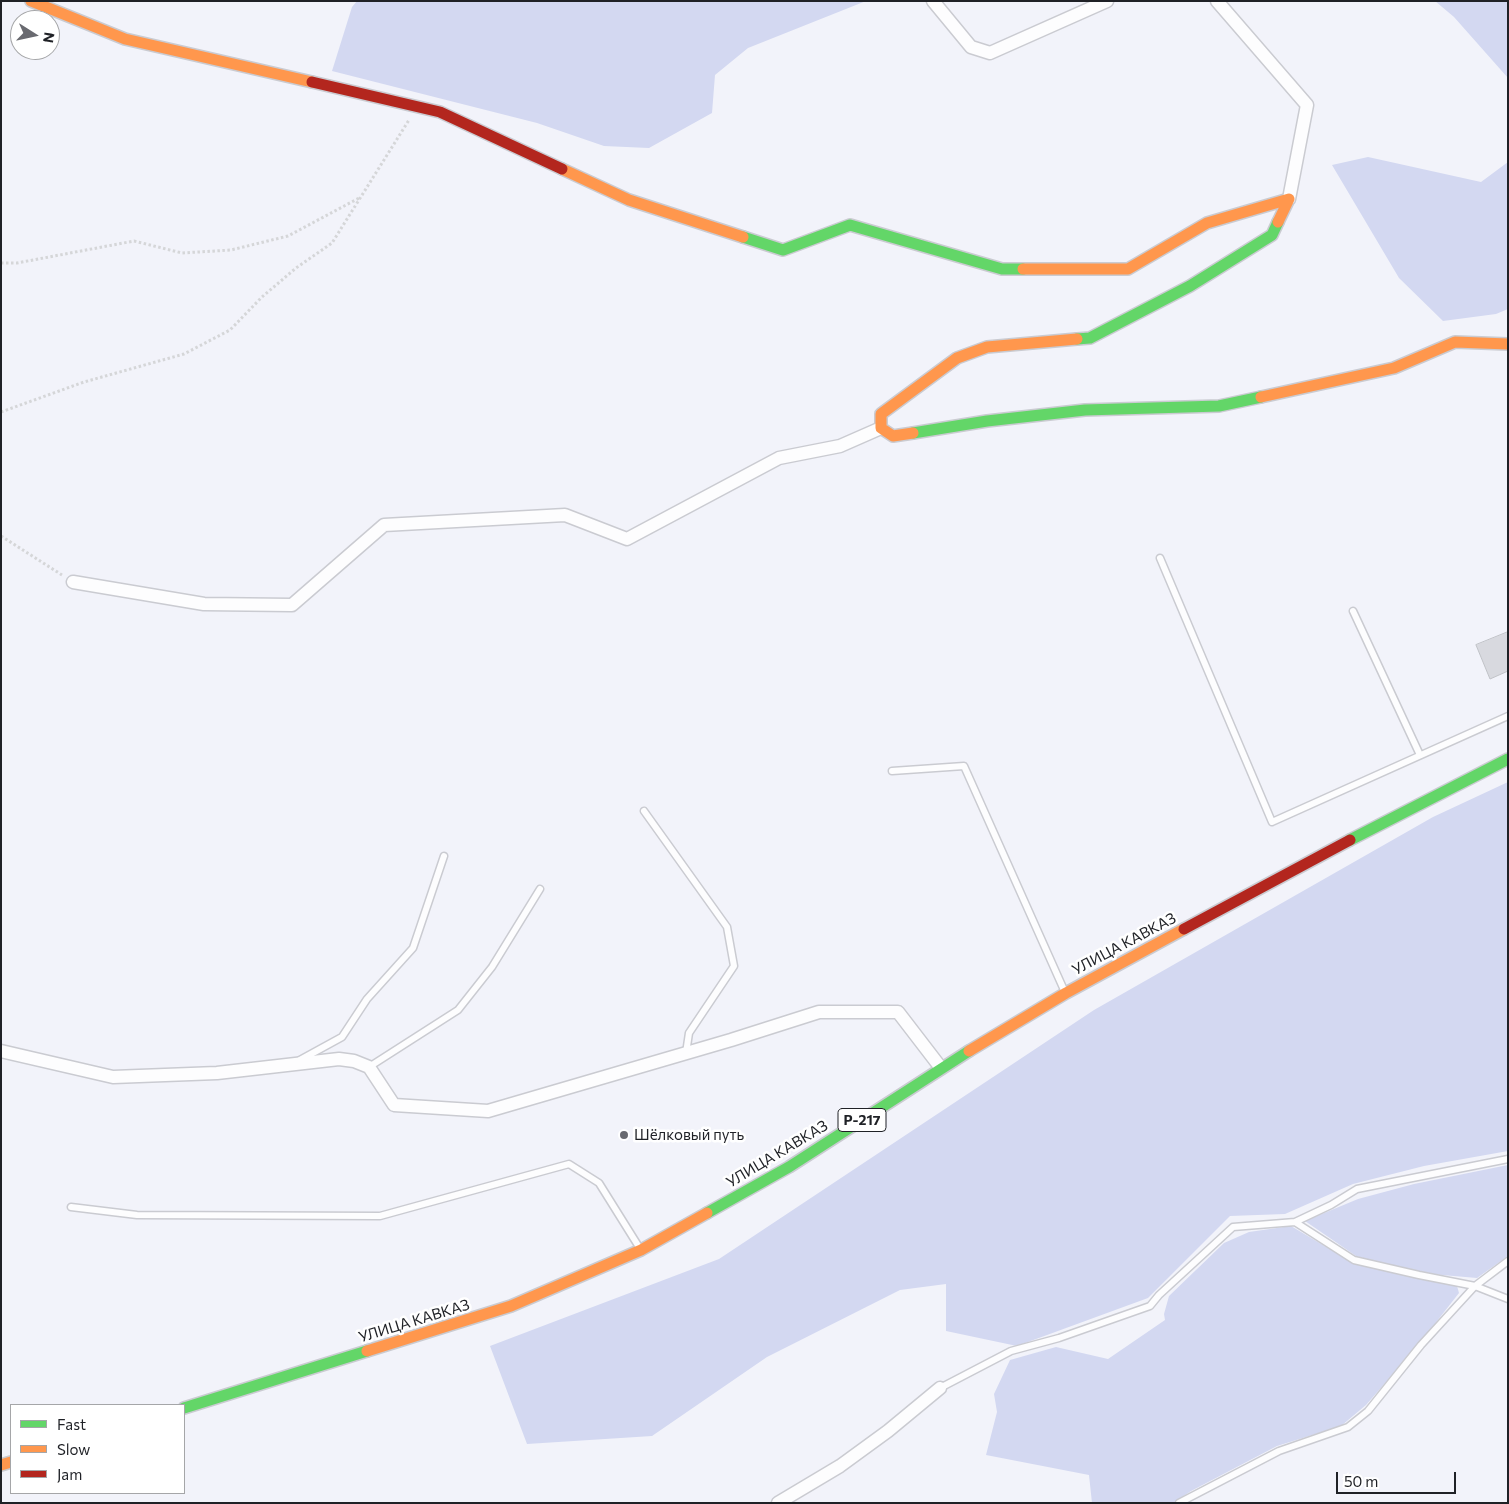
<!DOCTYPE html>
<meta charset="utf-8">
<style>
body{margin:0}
#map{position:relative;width:1509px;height:1504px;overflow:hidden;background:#f2f3fa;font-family:Commissioner,sans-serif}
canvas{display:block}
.frame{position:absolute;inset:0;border:2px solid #1f2126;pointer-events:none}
.legend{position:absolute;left:10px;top:1404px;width:175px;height:90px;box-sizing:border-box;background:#fff;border:1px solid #a5a6a8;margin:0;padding:6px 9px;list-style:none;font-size:15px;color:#1f2126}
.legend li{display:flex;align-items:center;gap:10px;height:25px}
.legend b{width:25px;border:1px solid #a5a6a8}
.north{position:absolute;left:10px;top:10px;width:50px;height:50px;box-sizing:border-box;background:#fff;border:1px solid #a5a6a8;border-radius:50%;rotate:100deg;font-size:14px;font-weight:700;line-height:20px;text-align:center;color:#1f2126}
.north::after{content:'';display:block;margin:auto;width:18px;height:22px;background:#696a70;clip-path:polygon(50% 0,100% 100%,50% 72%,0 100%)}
.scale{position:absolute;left:1336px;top:1472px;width:120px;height:22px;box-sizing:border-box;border:2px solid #1f2126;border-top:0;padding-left:6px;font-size:15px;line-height:18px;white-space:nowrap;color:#1f2126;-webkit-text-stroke:4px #fff;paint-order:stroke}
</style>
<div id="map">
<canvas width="1509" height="1504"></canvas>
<div class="frame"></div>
<ul class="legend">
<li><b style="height:6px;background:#63d668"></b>Fast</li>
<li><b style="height:6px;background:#ff974d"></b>Slow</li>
<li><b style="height:6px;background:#b3261e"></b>Jam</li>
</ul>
<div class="north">N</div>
<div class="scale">50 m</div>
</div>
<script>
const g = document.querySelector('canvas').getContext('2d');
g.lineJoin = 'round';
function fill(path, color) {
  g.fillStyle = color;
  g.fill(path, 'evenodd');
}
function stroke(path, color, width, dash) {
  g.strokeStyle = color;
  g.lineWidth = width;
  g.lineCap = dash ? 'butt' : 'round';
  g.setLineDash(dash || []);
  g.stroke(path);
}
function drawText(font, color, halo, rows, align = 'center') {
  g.font = font + ' Commissioner,sans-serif';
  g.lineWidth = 5;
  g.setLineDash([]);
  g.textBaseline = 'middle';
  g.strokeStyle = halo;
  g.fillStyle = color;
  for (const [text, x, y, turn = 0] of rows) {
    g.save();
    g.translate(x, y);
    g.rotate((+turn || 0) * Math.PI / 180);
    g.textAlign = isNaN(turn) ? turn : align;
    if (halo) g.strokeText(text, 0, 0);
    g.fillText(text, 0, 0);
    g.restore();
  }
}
const green = new Path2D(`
 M357,1h509l-118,47 -33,27 -3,38 -63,35 -45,-2 -67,-23 -205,-52 20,-64z
 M1435,1h73v77l-54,-61z
 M1368,157l113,25 27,-20v147l-12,5 -53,7 -44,-43 -67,-113z
 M1508,782v369l-84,15 -71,18 -68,30 -55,2 -82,82 -131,48 -71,-15v-47l-46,6 -133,67 -115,79 -125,8 -37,-98 229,-87 375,-249 339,-193z
 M1508,1165v91l-31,22 -58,-5 -63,-17 -51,-35 53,-22 56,-15z
 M1291,1226l62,37 104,23 2,7 -40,51 -53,61 -25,21 -64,20 -86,45 -18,12h-81l-3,-28 -103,-20 11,-43 -3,-18 16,-34 46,-13 52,12 57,-39 -1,-6 5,-18 55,-53 25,-11z`);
const building = new Path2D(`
 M1508,632v39l-18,8 -14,-34z`);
const path = new Path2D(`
 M1,263h16l117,-22 48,12 49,-3 57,-14 73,-39
 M1,412l83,-30 100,-28 46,-24 32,-33 34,-29 36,-25 77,-123
 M1,536l61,39`);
const lane = new Path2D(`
 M1160,558l112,264 236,-106
 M1353,611l67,144
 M892,771l72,-5 100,224
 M644,811l83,116 7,39 -45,67 -3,20
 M300,1060l42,-23 25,-38 46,-51 31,-92
 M369,1067l89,-57 34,-43 48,-78
 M71,1207l66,8 243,1 189,-52 30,19 40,64
 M1295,1222l59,38 65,15 56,11 33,13
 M940,1388l71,-37 48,-13 91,-32 9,-11 74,-68 62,-5 36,-17 26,-16 151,-30
 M1179,1503l100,-52 69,-24 20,-16 53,-66 54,-59 33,-25`);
const street = new Path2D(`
 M933,1l38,46 19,6 117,-52
 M1217,1l90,104 -18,94
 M73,582l131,22 88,1 92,-80 181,-10 62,24 152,-81 61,-12 41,-18
 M1,1051l112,26 104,-4 122,-14 15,2 15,6 25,38 94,6 243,-71 88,-28h79l43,56
 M778,1503l62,-37 48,-35 52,-43`);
const fast = new Path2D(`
 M743,237l40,13 67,-25 152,44h21
 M1077,339l13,-1 100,-52 82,-51 6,-13
 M913,433l74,-12 98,-11 134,-4 42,-9
 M1350,840l158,-81
 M707,1213l82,-46 180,-116
 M184,1408l183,-57`);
const slow = new Path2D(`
 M31,1l94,38 187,43
 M562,169l67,31 114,37
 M1023,269h105l79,-46 82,-24 -11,23
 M1261,397l133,-29 61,-26 53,2
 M913,433l-20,3 -12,-8v-14l76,-56 30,-11 90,-8
 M969,1051l97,-58 118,-64
 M367,1351l144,-45 130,-56 66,-37
 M1,1465l10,-3`);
const jam = new Path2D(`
 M312,82l128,30 122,57
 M1184,929l166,-89`);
const markers = [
 [624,1135,5,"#696a70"]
];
const shields = [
 [862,1120,48]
];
const shieldNames = [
 ["Р-217",862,1120]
];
const streetNames = [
 ["УЛИЦА КАВКАЗ",1124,944,-28],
 ["УЛИЦА КАВКАЗ",777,1154,-31],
 ["УЛИЦА КАВКАЗ",414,1321,-17]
];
const poiNames = [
 ["Шёлковый путь",634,1135]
];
fill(green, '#d3d8f1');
fill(building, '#d8d9df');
stroke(building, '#c0c2c7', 1);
stroke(lane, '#cacbd1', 9);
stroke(street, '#cacbd1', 15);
stroke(fast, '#cacbd1', 14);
stroke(slow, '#cacbd1', 14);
stroke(jam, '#cacbd1', 14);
stroke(path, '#d5d6d8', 3, [2.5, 2.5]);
stroke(lane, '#fdfdfe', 6);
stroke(street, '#fdfdfe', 12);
stroke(fast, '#63d668', 11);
stroke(slow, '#ff974d', 11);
stroke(jam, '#b3261e', 11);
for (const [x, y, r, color] of markers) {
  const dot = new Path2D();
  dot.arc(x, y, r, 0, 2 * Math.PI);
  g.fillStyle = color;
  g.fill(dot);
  stroke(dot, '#fff', 2);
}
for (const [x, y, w] of shields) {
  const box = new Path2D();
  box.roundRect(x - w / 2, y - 11.5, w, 23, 4);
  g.fillStyle = '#fff';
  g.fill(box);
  stroke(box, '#1f2126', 1);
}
drawText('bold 14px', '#1f2126', null, shieldNames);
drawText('15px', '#1f2126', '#fff', streetNames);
drawText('15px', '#1f2126', '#fff', poiNames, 'left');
</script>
